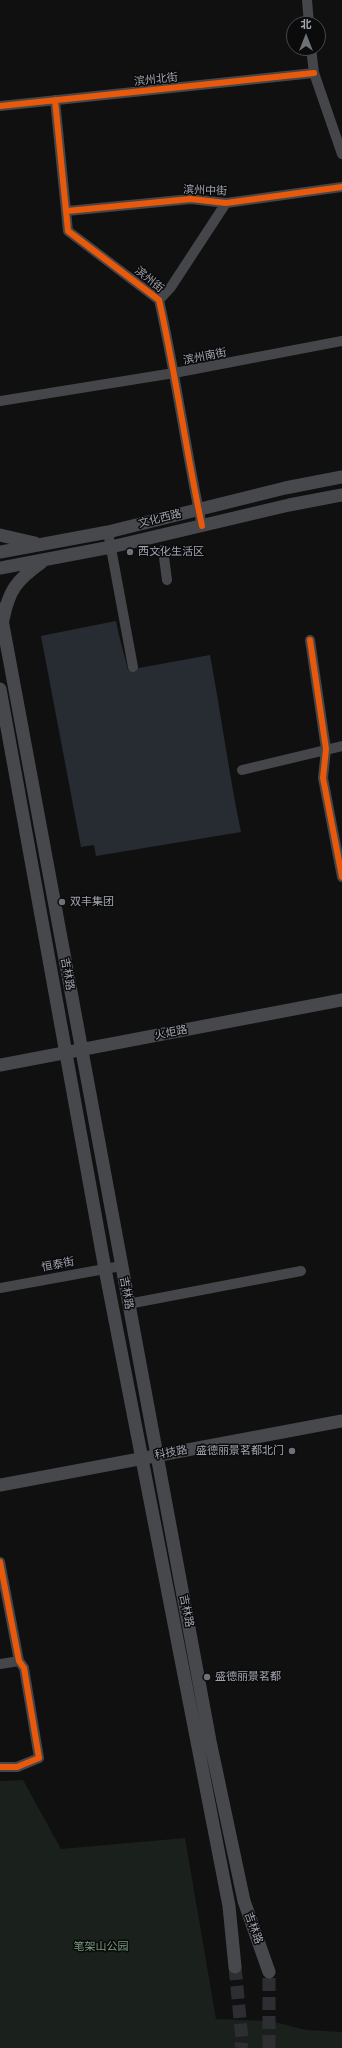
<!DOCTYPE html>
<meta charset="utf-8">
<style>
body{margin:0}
#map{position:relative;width:342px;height:2048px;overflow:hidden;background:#101011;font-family:Signika,"Noto Sans SC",sans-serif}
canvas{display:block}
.north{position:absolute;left:286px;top:16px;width:40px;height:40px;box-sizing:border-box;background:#0b0b0c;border:1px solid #47494e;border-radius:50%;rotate:0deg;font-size:11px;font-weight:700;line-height:16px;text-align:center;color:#a2a5b1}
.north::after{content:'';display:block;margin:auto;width:14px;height:18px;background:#6f7179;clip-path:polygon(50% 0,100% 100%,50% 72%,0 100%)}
</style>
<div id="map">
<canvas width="342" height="2048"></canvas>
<div class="north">北</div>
</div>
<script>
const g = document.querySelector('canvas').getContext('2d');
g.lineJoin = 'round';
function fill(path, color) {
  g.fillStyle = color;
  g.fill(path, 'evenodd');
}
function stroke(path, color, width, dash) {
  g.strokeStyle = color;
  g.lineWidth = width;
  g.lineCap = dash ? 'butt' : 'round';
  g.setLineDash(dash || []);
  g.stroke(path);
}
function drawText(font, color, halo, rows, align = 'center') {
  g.font = font + ' Signika,"Noto Sans SC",sans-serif';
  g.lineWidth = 3;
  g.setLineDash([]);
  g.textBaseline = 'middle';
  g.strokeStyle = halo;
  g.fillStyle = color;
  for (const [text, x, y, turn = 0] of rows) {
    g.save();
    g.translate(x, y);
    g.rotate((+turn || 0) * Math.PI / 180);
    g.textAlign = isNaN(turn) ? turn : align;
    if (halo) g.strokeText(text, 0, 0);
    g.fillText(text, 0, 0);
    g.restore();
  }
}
const green = new Path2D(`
 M23,1780l38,69 124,-11 31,181 55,2 35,9 36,2v16h-342v-267z`);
const water = new Path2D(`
 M116,621c3,17 8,32 12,49l82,-15c11,59 19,119 31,177l-145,24 -2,-11 -13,2 -40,-211z`);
const majorTunnel = new Path2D(`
 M235,1967l7,72 -1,9
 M269,2048v-76`);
const minor = new Path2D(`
 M307,0l2,24
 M311,48l3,25 28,81
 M55,100l13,131 91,69c17,75 27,151 43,226
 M0,106l314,-33
 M67,211l124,-12 35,4 116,-16
 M159,300l12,-13 55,-84
 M0,401l174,-28 168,-32
 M108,532l25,135
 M163,550l4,30
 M310,640l16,109 -3,29 19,99
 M242,770l100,-24
 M0,1288l121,-22
 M128,1304l173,-33
 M0,1562l19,99 5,7 15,90 -22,9h-17
 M0,1664l19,-3`);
const major = new Path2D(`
 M0,535l35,8
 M0,552l108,-20 177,-44 57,-11
 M0,568l111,-21 178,-42 53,-10
 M0,609l210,1132 34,160 25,71
 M3,620c6,-31 14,-40 39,-58
 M0,689l105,580 124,637 6,61
 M0,1065l342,-65
 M0,1485l342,-64`);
const cycleway = new Path2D(`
 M55,100l13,131 91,69c17,75 27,151 43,226
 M0,106l314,-33
 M67,211l124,-12 35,4 116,-16
 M310,640l16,109 -3,29 19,99
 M0,1562l19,99 5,7 15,90 -22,9h-17`);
const markers = [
 [130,552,4,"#6f7179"],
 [62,902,4,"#6f7179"],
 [292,1451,4,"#6f7179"],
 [207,1677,4,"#6f7179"]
];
const streetNames = [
 ["滨州北街",156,80,-6],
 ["滨州中街",205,191,2],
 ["滨州街",149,280,39],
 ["滨州南街",205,357,-11],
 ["文化西路",160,519,-14],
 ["吉林路",67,974,80],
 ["火炬路",171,1033,-11],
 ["恒泰街",58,1265,-11],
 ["吉林路",126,1293,80],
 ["科技路",171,1453,-10],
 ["吉林路",186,1611,79],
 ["吉林路",253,1928,70]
];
const poiNames = [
 ["西文化生活区",138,552],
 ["双丰集团",70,902],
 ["盛德丽景茗都北门",284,1451,"right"],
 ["盛德丽景茗都",215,1677]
];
const parkNames = [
 ["笔架山公园",101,1947]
];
fill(green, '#1a201b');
fill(water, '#272c33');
stroke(majorTunnel, '#2d2e31', 13, [13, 6]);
stroke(minor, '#454649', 10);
stroke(major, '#47484b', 13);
stroke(cycleway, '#e8590c', 6);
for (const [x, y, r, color] of markers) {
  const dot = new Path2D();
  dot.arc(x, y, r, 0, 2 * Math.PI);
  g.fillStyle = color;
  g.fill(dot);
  stroke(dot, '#0b0b0c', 1.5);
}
drawText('11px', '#a2a5b1', '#0b0b0c', streetNames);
drawText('11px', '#a2a5b1', '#0b0b0c', poiNames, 'left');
drawText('11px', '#799b7e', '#0b0b0c', parkNames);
</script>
